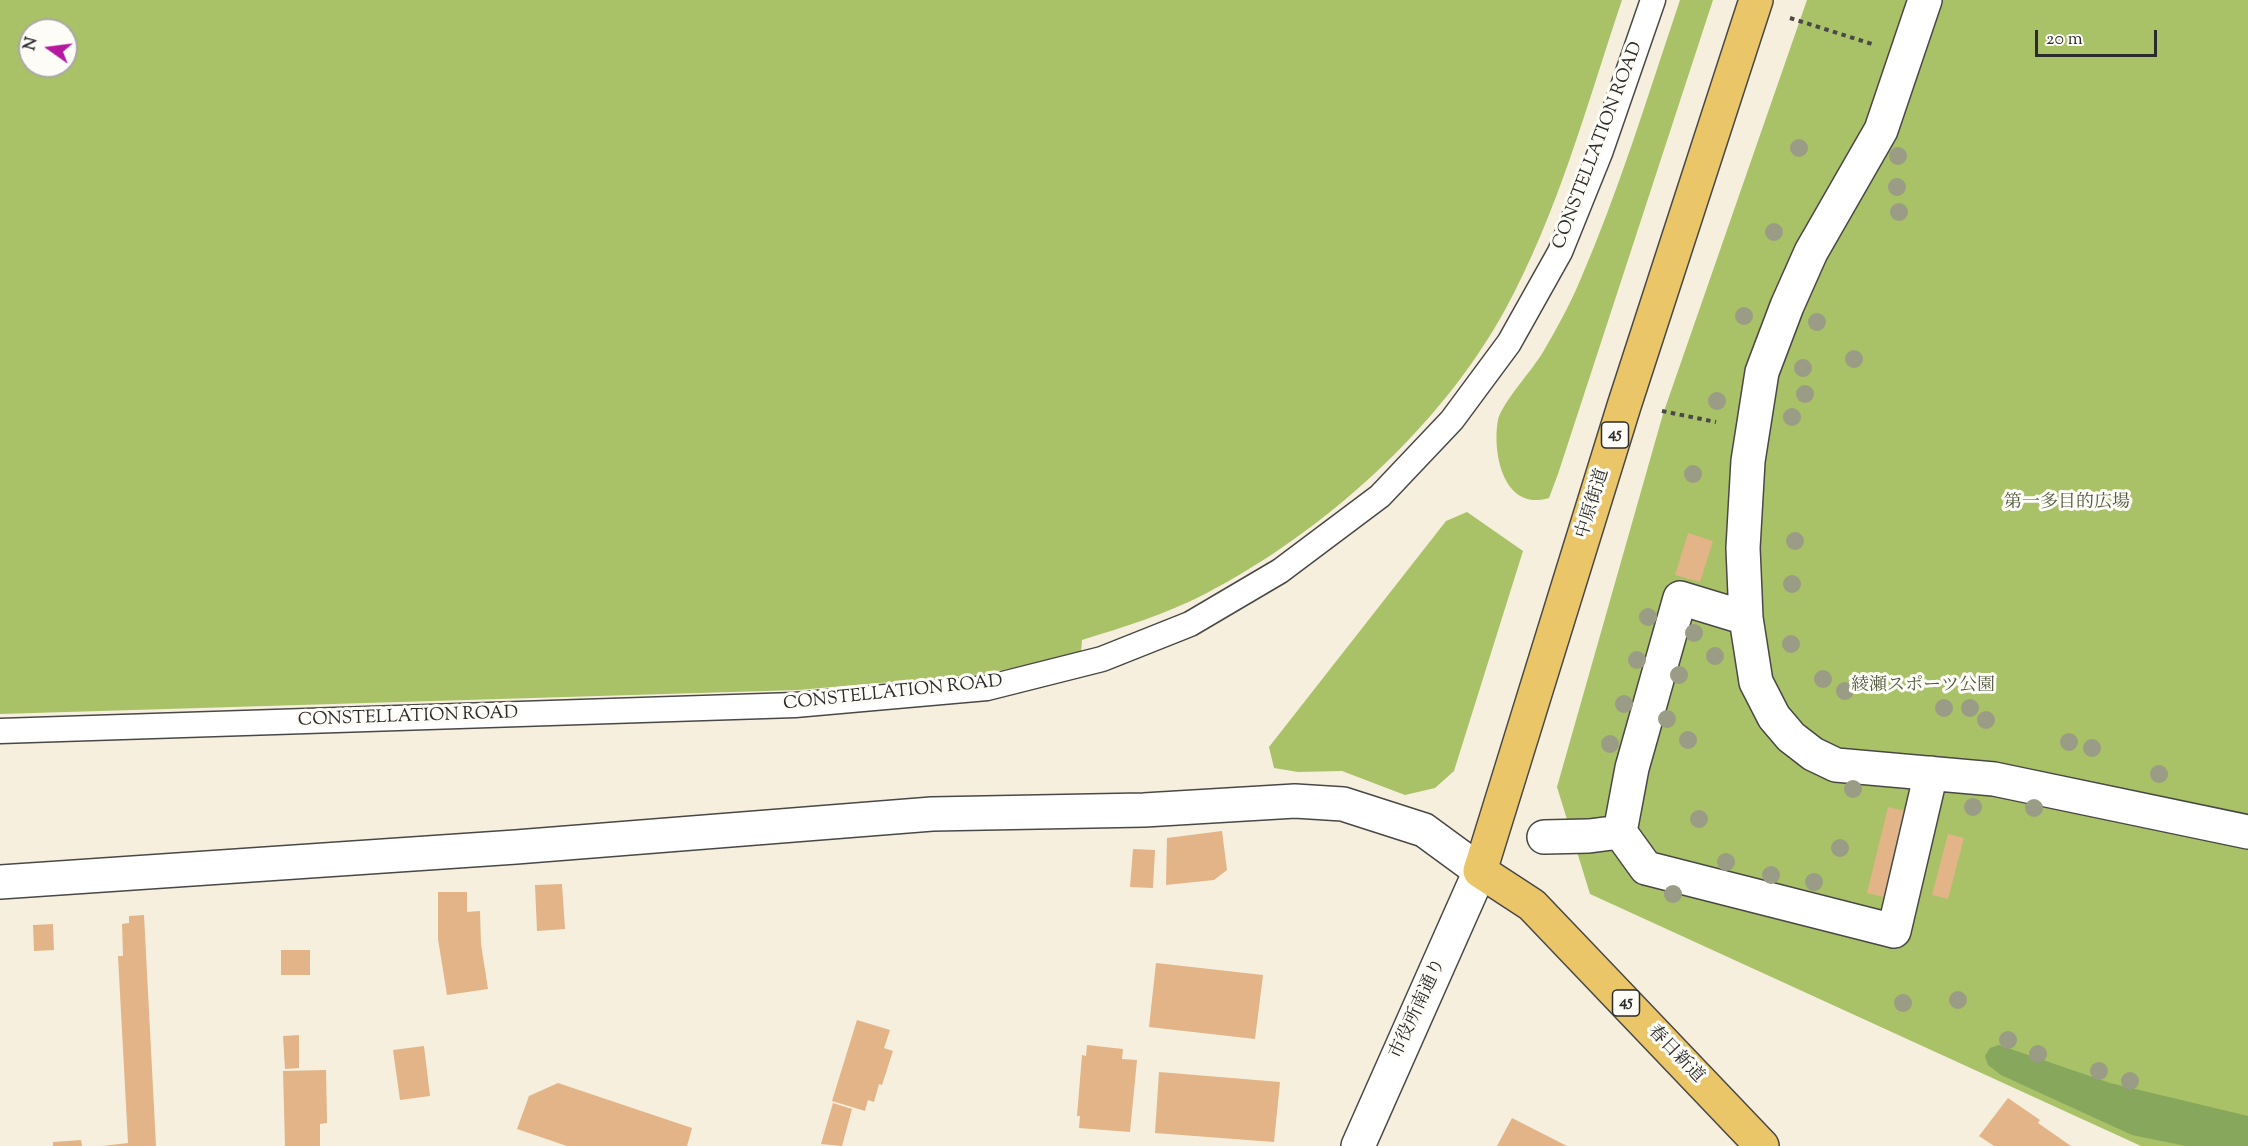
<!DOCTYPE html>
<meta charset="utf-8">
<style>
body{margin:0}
#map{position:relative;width:2248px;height:1146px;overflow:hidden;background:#f6efdd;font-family:"Sorts Mill Goudy",serif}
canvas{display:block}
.north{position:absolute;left:18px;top:18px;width:60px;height:60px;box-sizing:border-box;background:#fdfcf7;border:2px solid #a9a8a5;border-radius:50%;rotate:284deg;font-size:16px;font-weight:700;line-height:24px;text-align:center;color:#2b2b2b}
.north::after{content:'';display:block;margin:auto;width:21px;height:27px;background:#b5179e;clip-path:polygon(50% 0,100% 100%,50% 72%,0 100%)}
.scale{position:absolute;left:2035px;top:30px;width:122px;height:27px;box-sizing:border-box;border:3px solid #2b2b2b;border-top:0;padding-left:8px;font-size:18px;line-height:21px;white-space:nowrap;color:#2b2b2b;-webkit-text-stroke:4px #fdfcf7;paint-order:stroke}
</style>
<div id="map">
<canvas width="2248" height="1146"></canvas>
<div class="north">N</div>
<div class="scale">20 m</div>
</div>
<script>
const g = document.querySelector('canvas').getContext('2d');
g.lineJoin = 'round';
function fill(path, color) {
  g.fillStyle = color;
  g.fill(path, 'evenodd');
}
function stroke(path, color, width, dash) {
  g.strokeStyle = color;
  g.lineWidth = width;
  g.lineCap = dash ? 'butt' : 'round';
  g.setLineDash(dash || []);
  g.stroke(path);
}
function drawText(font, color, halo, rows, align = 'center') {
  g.font = font + ' "Sorts Mill Goudy","Noto Serif JP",serif';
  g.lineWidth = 6;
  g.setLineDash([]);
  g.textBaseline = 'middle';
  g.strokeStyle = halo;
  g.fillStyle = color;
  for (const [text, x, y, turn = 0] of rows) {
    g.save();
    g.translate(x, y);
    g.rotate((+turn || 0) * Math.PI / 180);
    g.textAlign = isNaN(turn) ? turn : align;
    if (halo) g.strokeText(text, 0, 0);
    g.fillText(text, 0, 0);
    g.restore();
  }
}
const green = new Path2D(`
 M0,0h1622c-35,104 -64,213 -117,310 -65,118 -181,222 -300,284 -39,20 -81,33 -123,46l-1,13 -97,21 -186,16 -798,24zM30,30h36v36h-36z
 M1680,0h33l-155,474 -9,24c-46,14 -57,-46 -51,-78 3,-16 36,-52 45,-68 13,-22 26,-46 36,-69 40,-92 69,-188 101,-283z
 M1807,0h441v1146h-107l-551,-252 -33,-107 106,-373z
 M1467,512l56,39 -69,220 -19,17 -30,7 -63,-24 -44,1 -24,-4 -5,-21 170,-217 7,-9z`);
const forest = new Path2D(`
 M1999,1045l111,38 138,33v30h-62l-54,-11 -131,-60 -13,-10 -3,-9 5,-8z`);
const building = new Path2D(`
 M1688,533l25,8 -13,41 -25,-7z
 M1888,807l26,6 -22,86 -25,-6z
 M1222,831l5,39 -13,10 -48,5 1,-47z
 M1948,834l16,4 -16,61 -16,-4z
 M1133,849l22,1 -2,38 -23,-1z
 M562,884l3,45 -28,2 -2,-46z
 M438,892h29v20l13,-1 1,33 7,45 -41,6 -9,-56z
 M144,915l12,231h-54l26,-3 -10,-187h5l-1,-32 7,-1v-7z
 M53,924l1,26 -20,1 -1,-26z
 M281,950h29v25h-29z
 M1156,963l107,12 -8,64 -106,-12z
 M857,1020l33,10 -6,18 9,3 -11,34 -3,-1 -5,18 -6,-2 -3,11 -33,-10z
 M299,1035v33l-14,1 -2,-33z
 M1087,1045l36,4 -1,10 15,1 -7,72 -51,-4 1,-12h-3l5,-61 4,1z
 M424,1046l6,50 -30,4 -7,-50z
 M326,1070l1,53 -7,1v22h-35l-2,-75z
 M1159,1072l121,10 -6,60 -119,-9z
 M558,1083l134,45 -5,18h-120l-50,-17 12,-33z
 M2008,1098l32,22 -2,3 33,23h-77l-15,-10z
 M833,1103l19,6 -10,37 -21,-2z
 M1512,1118l55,28h-70z
 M81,1140l1,6h-29v-4z`);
const path = new Path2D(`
 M1790,18l82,26
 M1662,411l54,11`);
const service = new Path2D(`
 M0,731l795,-26 192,-17 115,-29 88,-35 90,-53 100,-75 72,-76 57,-77 51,-91 40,-99 53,-153`);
const pedestrian = new Path2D(`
 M1925,0l-44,130 -70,122 -24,54 -25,66 -14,89 -5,87 3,70 10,64 18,35 17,20 22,17 23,11 158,14 254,53
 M1746,618l-66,-20 -48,170 -12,64 26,36 248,63 37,-158
 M1544,837l45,-1 31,-4`);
const minor = new Path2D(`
 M0,882l516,-35 416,-33 212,-4 151,-9 48,3 81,26 56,41`);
const tertiary = new Path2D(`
 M1358,1146l122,-275`);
const primary = new Path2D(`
 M1756,0l-132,406 -144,465 52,34 230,241`);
const trees = [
 [1799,148],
 [1898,156],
 [1897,187],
 [1899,212],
 [1774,232],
 [1744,316],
 [1817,322],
 [1854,359],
 [1803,368],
 [1805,394],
 [1717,401],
 [1792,417],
 [1693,474],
 [1795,541],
 [1792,584],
 [1648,617],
 [1694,633],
 [1791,644],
 [1715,656],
 [1637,660],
 [1679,675],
 [1823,679],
 [1845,691],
 [1624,704],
 [1944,708],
 [1970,708],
 [1667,719],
 [1986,720],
 [1688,740],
 [2069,742],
 [1610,744],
 [2092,748],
 [2159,774],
 [1853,789],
 [1973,807],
 [2034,808],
 [1699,819],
 [1840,848],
 [1726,862],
 [1771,875],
 [1814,882],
 [1673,894],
 [1958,1000],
 [1903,1003],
 [2008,1040],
 [2038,1054],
 [2099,1071],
 [2130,1081]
];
const shields = [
 [1615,435,27],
 [1626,1003,27]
];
const shieldNames = [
 ["45",1615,435],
 ["45",1626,1003]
];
const streetNames = [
 ["CONSTELLATION ROAD",1599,146,-69],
 ["中原街道",1594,504,-73],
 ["CONSTELLATION ROAD",893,694,-6],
 ["CONSTELLATION ROAD",408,718,-2],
 ["市役所南通り",1419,1009,-65],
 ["春日新道",1675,1055,46]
];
const parkNames = [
 ["第一多目的広場",2067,504],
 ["綾瀬スポーツ公園",1923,687]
];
fill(green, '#a9c167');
fill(forest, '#86a75c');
fill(building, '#e2b488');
stroke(service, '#494846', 27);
stroke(pedestrian, '#494846', 36);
stroke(minor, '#494846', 36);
stroke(tertiary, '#494846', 36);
stroke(primary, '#494846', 36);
stroke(path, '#494846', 4, [4.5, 4.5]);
stroke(service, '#fff', 24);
stroke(pedestrian, '#fff', 33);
stroke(minor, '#fff', 33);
stroke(tertiary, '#fff', 33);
stroke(primary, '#ebc669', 33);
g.fillStyle = '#9b9c85';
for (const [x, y] of trees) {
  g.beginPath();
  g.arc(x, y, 9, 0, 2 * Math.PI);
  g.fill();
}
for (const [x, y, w] of shields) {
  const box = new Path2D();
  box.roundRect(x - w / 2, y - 13, w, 26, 4.5);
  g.fillStyle = '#fdfcf7';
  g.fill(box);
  stroke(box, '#2b2b2b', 1.5);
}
drawText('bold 16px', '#2b2b2b', null, shieldNames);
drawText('18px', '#2b2b2b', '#fdfcf7', streetNames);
drawText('18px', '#51583d', '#fdfcf7', parkNames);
</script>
